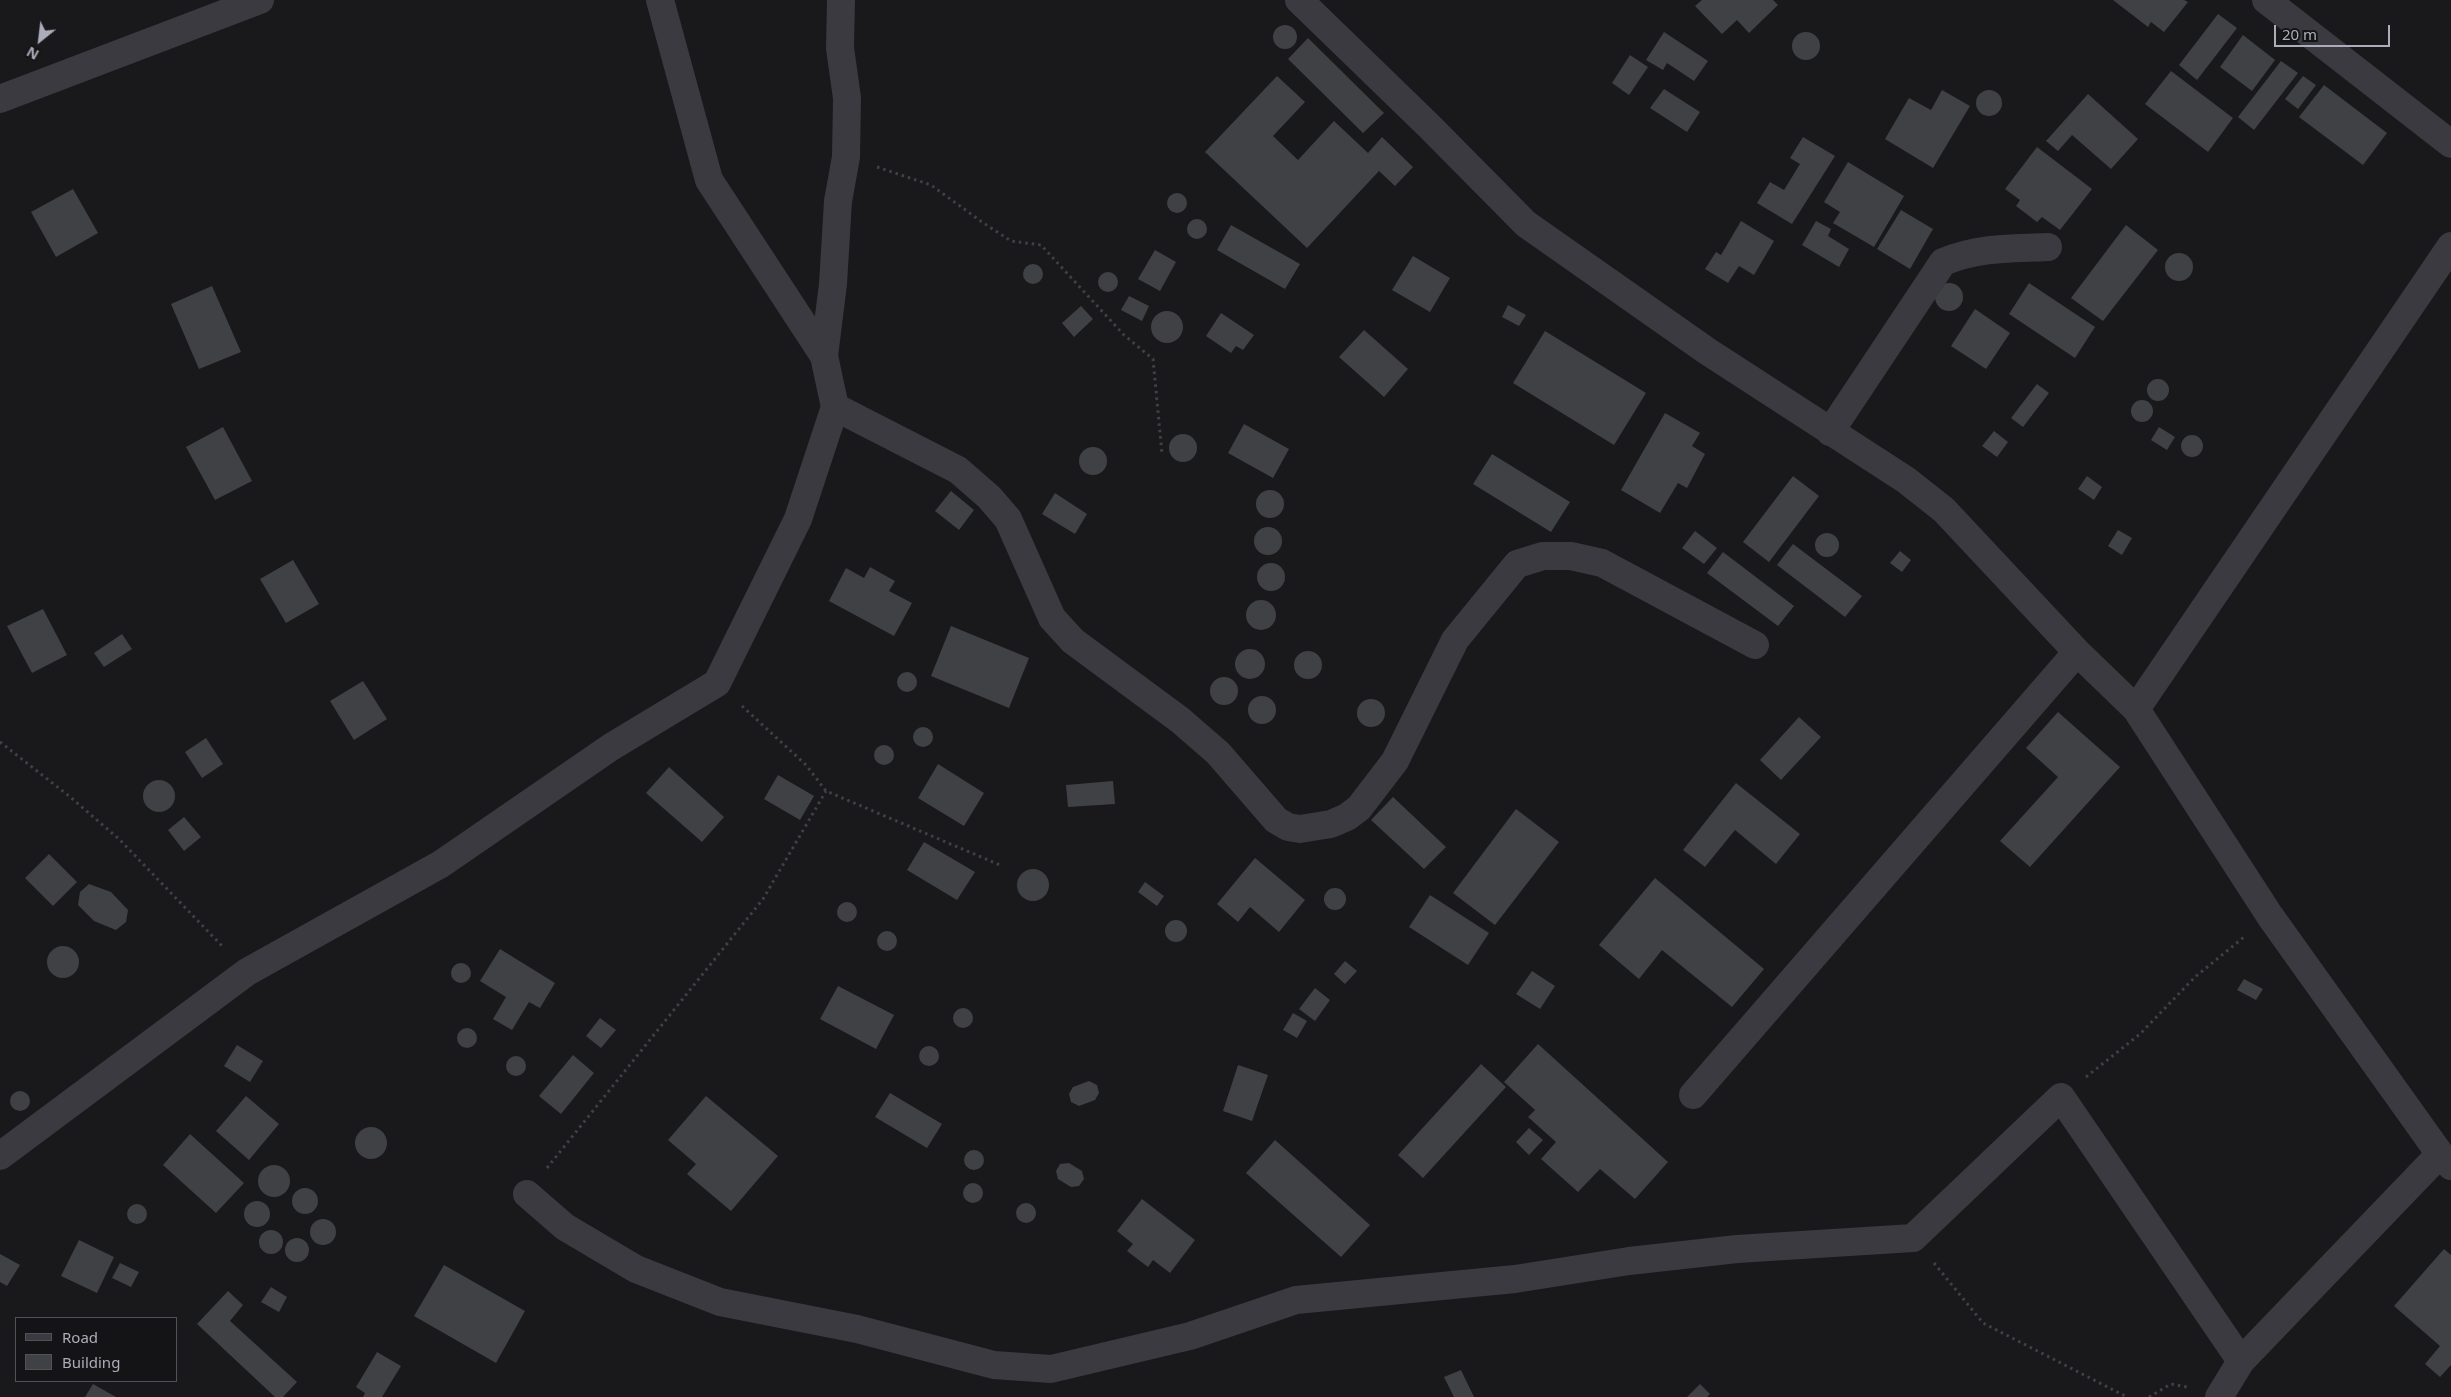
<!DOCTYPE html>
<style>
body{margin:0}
#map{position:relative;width:2451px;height:1397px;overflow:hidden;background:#19191b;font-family:"Noto Sans",sans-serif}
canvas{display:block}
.legend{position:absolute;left:15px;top:1317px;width:162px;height:65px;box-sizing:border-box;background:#141416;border:1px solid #515158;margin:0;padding:6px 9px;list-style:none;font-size:15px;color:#acadba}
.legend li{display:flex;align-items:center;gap:10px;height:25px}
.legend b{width:25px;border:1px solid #515158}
.north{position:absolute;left:15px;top:15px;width:50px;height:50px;-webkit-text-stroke:4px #141416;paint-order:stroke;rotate:209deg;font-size:14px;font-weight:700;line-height:20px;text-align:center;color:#acadba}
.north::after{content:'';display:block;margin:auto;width:18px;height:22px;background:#acadba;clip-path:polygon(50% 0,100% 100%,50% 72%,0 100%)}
.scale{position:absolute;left:2274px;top:25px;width:116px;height:22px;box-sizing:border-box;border:2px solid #acadba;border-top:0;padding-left:6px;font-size:15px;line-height:18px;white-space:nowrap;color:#acadba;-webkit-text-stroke:4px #141416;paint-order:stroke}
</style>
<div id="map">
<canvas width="2451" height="1397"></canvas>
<ul class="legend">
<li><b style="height:6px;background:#3a3a40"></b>Road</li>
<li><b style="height:14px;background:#404145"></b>Building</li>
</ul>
<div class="north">N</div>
<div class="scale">20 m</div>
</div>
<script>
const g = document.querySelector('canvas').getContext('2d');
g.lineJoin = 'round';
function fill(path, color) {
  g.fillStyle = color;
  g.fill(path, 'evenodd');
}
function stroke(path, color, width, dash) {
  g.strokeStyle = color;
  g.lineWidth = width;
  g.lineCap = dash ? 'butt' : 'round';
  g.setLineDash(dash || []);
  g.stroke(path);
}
const building = new Path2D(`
 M1702,0h71l5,5 -29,28 -12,-13 -15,14 -27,-28z
 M2113,0h71l4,2 -24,30 -13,-10 -3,5z
 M2218,14l19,14 -40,52 -18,-15z
 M1273 37a12 12 0 1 1 24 0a12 12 0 1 1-24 0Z
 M1792 46a14 14 0 1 1 28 0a14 14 0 1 1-28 0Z
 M1664,32l44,29 -14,20 -27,-18 -4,7 -17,-10z
 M2243,35l32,25 -23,31 -32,-24z
 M1308,38l76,75 -21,20 -75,-74z
 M1630,55l18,12 -19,28 -17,-12z
 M2281,61l17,12 -44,57 -16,-13z
 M2171,71l62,47 -25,34 -63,-48z
 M1277,76l28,26 -32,34 25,24 36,-39 34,32 14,-16 31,30 -18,19 -16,-15 -72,77 -102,-96z
 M2303,76l13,9 -18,24 -13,-10z
 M2324,85l63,48 -24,32 -64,-48z
 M1664,89l36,23 -13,20 -37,-24z
 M1976 103a13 13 0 1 1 26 0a13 13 0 1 1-26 0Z
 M1942,90l28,16 -37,62 -48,-29 24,-41 22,12z
 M2088,94l50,45 -27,30 -39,-34 -14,16 -12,-10z
 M1803,137l32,19 -43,68 -35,-21 13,-21 14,8 16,-26 -10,-6z
 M2037,147l55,42 -32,41 -18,-13 -5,5 -21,-16 4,-6 -15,-11z
 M1848,162l56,34 -30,51 -41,-24 7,-11 -16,-10z
 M73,189l25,44 -42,24 -25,-45z
 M1167 203a10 10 0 1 1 20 0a10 10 0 1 1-20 0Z
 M1901,210l32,19 -23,40 -33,-20z
 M1187 229a10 10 0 1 1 20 0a10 10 0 1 1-20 0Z
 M1741,221l33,20 -20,34 -15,-9 -11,17 -23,-14 11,-17 5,3z
 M1816,221l15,8 -3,7 21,13 -10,18 -37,-22z
 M1231,225l69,39 -15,25 -68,-39z
 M2126,225l32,25 -55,71 -32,-23z
 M1155,250l21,12 -16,29 -22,-12z
 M2165 267a14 14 0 1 1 28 0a14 14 0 1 1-28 0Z
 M1413,256l37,22 -20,34 -38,-22z
 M1023 274a10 10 0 1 1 20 0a10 10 0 1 1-20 0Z
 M1098 282a10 10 0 1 1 20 0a10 10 0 1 1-20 0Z
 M1935 297a14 14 0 1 1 28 0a14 14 0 1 1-28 0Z
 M2029,283l66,44 -20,31 -66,-44z
 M212,286l29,66 -42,17 -28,-65z
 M1129,296l20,10 -7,15 -21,-11z
 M1508,305l18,10 -7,11 -17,-9z
 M1081,306l12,13 -19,18 -12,-14z
 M1975,309l35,24 -24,36 -35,-23z
 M1151 327a16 16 0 1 1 32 0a16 16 0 1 1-32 0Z
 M1221,313l33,22 -11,15 -7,-4 -5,7 -25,-17z
 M1364,330l44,39 -24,28 -45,-40z
 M1545,331l101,62 -32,52 -101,-62z
 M2147 390a11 11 0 1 1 22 0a11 11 0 1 1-22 0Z
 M2037,384l12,9 -26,34 -12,-9z
 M2131 411a11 11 0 1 1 22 0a11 11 0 1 1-22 0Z
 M1665,413l35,20 -8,13 13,8 -18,34 -9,-5 -18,30 -39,-23z
 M1244,424l45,25 -16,29 -45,-25z
 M223,427l29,54 -37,19 -29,-53z
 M2159,427l16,10 -8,13 -16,-10z
 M1994,431l14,11 -11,15 -15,-11z
 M1169 448a14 14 0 1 1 28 0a14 14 0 1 1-28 0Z
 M2181 446a11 11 0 1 1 22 0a11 11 0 1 1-22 0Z
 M1079 461a14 14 0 1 1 28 0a14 14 0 1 1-28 0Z
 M1492,454l78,48 -19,30 -78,-48z
 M1793,476l26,20 -50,66 -26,-20z
 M2087,476l15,11 -8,13 -16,-11z
 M1256 504a14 14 0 1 1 28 0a14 14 0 1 1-28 0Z
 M951,491l23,19 -15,20 -24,-19z
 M1055,493l32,21 -12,20 -33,-20z
 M1254 541a14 14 0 1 1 28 0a14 14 0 1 1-28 0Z
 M2118,530l14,8 -10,17 -14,-9z
 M1695,531l22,17 -13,16 -22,-16z
 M1815 545a12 12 0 1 1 24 0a12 12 0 1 1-24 0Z
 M1793,544l69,52 -17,21 -68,-52z
 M1900,551l11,9 -9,12 -12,-9z
 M1723,552l71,54 -16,20 -71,-53z
 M293,560l26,44 -33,19 -26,-44z
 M1257 577a14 14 0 1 1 28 0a14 14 0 1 1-28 0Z
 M870,567l25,14 -6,10 23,12 -18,33 -65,-35 17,-33 18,10z
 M1246 615a15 15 0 1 1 30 0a15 15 0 1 1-30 0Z
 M43,609l24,46 -35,18 -25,-47z
 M951,626l78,32 -20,50 -78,-32z
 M122,634l10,15 -28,18 -10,-14z
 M1235 664a15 15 0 1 1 30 0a15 15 0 1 1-30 0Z
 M1294 665a14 14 0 1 1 28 0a14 14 0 1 1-28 0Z
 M897 682a10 10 0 1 1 20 0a10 10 0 1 1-20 0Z
 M1210 691a14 14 0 1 1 28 0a14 14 0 1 1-28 0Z
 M363,681l24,38 -33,21 -24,-39z
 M1248 710a14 14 0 1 1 28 0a14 14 0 1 1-28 0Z
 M1357 713a14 14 0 1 1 28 0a14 14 0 1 1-28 0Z
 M2058,712l62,55 -90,100 -30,-26 58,-64 -32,-29z
 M1799,717l22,20 -40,43 -21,-20z
 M913 737a10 10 0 1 1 20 0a10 10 0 1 1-20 0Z
 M206,738l17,26 -21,14 -17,-26z
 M874 755a10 10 0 1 1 20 0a10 10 0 1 1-20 0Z
 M938,764l46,29 -20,33 -46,-28z
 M669,767l55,50 -22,25 -56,-49z
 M778,775l36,21 -14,24 -36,-21z
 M143 796a16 16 0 1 1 32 0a16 16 0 1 1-32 0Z
 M1113,781l2,23 -47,3 -2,-22z
 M1736,783l64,51 -24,30 -41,-34 -30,37 -22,-17z
 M1393,797l53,50 -22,22 -53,-49z
 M1516,809l43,33 -64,83 -42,-32z
 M184,817l17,20 -17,14 -16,-21z
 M924,842l51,30 -18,28 -50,-30z
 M49,854l28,28 -24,24 -28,-28z
 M1255,858l50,42 -26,32 -29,-25 -12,15 -21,-18z
 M1017 885a16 16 0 1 1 32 0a16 16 0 1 1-32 0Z
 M1655,878l109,91 -32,38 -70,-57 -23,29 -40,-34z
 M1145,882l19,14 -7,10 -19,-14z
 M89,884l22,8 17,18 -2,12 -10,8 -22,-9 -16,-16 2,-13z
 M1324 899a11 11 0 1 1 22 0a11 11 0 1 1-22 0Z
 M1430,895l59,38 -21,32 -59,-38z
 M837 912a10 10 0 1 1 20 0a10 10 0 1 1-20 0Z
 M1165 931a11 11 0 1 1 22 0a11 11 0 1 1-22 0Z
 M877 941a10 10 0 1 1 20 0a10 10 0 1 1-20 0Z
 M47 962a16 16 0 1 1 32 0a16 16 0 1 1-32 0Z
 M500,949l55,34 -15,25 -11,-6 -17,28 -19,-11 13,-22 -26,-16z
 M1345,961l12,10 -12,13 -11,-10z
 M451 973a10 10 0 1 1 20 0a10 10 0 1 1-20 0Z
 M1532,971l23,15 -15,23 -24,-15z
 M2244,979l19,10 -7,11 -19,-10z
 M838,986l56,29 -18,34 -56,-30z
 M1315,988l15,12 -15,21 -16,-12z
 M953 1018a10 10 0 1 1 20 0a10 10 0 1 1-20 0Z
 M1293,1013l14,8 -10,17 -14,-8z
 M600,1018l16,12 -15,18 -15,-12z
 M457 1038a10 10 0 1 1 20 0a10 10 0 1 1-20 0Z
 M1538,1044l130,118 -33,37 -35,-30 -22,23 -37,-33 15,-17 -28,-25 7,-7 -31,-28z
 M237,1045l26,16 -13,21 -26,-16z
 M919 1056a10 10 0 1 1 20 0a10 10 0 1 1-20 0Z
 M573,1055l21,18 -33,41 -22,-18z
 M506 1066a10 10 0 1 1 20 0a10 10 0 1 1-20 0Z
 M1481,1064l25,23 -83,91 -25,-23z
 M1238,1065l30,10 -16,46 -29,-10z
 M1089,1081l8,4 2,8 -4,7 -16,6 -8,-4 -2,-8 4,-7z
 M10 1101a10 10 0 1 1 20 0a10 10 0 1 1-20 0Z
 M890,1093l52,31 -15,24 -52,-31z
 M246,1096l33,28 -30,36 -33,-29z
 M706,1096l72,60 -47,55 -44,-37 9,-10 -28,-24z
 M355 1143a16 16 0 1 1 32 0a16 16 0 1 1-32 0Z
 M1529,1128l14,12 -14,15 -13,-13z
 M190,1134l54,49 -28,30 -53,-48z
 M1275,1140l95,85 -29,32 -95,-84z
 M964 1160a10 10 0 1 1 20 0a10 10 0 1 1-20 0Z
 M1069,1163l13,8 2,8 -5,7 -8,1 -13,-8 -2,-8 4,-7z
 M258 1181a16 16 0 1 1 32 0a16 16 0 1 1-32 0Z
 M963 1193a10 10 0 1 1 20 0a10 10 0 1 1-20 0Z
 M292 1201a13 13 0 1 1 26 0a13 13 0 1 1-26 0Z
 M1142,1199l53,41 -25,33 -17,-13 -5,7 -21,-16 6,-7 -16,-13z
 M244 1214a13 13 0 1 1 26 0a13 13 0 1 1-26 0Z
 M1016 1213a10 10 0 1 1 20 0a10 10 0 1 1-20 0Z
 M127 1214a10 10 0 1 1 20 0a10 10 0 1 1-20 0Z
 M310 1232a13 13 0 1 1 26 0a13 13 0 1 1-26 0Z
 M259 1242a12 12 0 1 1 24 0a12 12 0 1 1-24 0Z
 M285 1250a12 12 0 1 1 24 0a12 12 0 1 1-24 0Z
 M79,1240l35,17 -17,36 -36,-17z
 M2444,1249l7,6v110l-11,12 -15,-13 15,-18 -46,-40z
 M0,1254l20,11 -13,21 -7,-4z
 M120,1263l19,9 -8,15 -19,-9z
 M444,1265l81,46 -29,52 -82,-47z
 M271,1287l16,10 -8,15 -18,-10z
 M228,1291l15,14 -13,16 67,61 -14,15h-8l-78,-73z
 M377,1352l24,14 -19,31h-19l2,-4 -9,-6z
 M1461,1370l13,27h-20l-10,-20z
 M93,1384l23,13h-31z
 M1700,1384l10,10 -3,3h-20z`);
const path = new Path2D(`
 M877,167l54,18 51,37 29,19 30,4 83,90 29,24 9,95
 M742,706l64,59 20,26 174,74
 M0,742l69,54 50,43 105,109
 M2086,1077l54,-43 55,-57 49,-40
 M547,1168l216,-269 63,-108
 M1934,1263l49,60 144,74
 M2149,1397l22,-13 16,3`);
const street = new Path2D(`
 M660,0l49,180 115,176
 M1299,0l130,126 97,98 181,127 199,129 38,30 133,142 59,57 134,207 170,238 11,12
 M2266,0l185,144
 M0,99l260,-99
 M835,407l123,63 31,27 19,22 44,99 21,23 107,79 38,33 58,67 12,7 12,2 31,-5 16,-7 12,-9 36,-47 60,-121 62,-76 26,-8h28l31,7 153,82
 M1830,432l113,-170c37,-15 65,-13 105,-15
 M2136,709l315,-463
 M1693,1095l384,-443
 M0,1156l247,-184 194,-108 170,-117 106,-64 81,-164 37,-112 -11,-51 9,-72 5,-83 8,-44 1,-59 -7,-50 1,-48
 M527,1194l38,33 71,42 84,33 137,27 137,36 57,4 139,-33 106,-36 219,-21 114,-18 108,-12 176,-11 148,-141 180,264
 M2219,1397l22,-36 199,-207`);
fill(building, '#404145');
stroke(path, '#404047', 3, [2.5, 4]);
stroke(street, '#3a3a40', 28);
</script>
